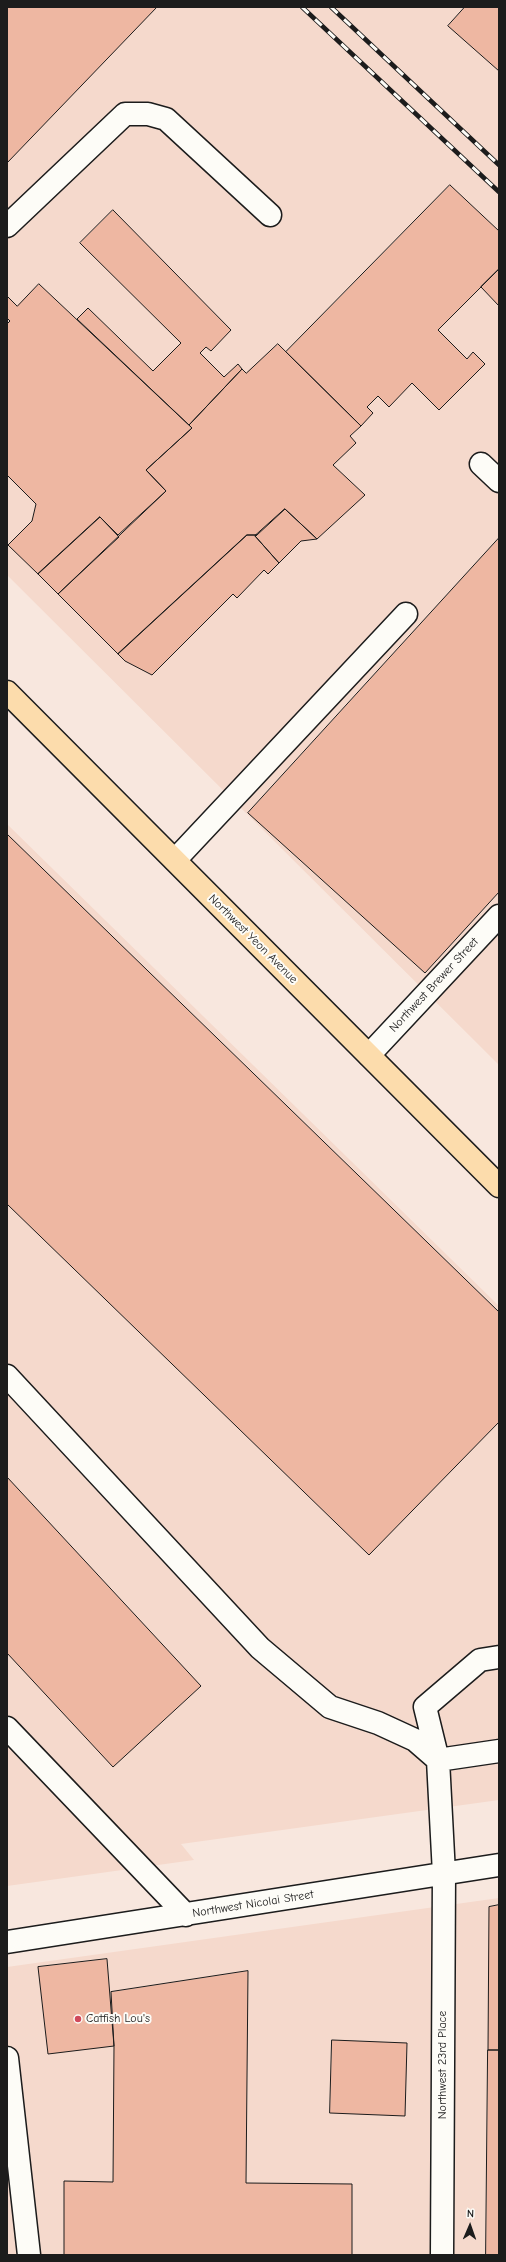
<!DOCTYPE html>
<style>
body{margin:0}
#map{position:relative;width:506px;height:2262px;overflow:hidden;background:#f8e7de;font-family:"Comic Neue",sans-serif}
canvas{display:block}
.frame{position:absolute;inset:0;border:8px solid #1c1c1c;pointer-events:none}
.north{position:absolute;left:450px;top:2206px;width:40px;height:40px;-webkit-text-stroke:3px #fdfcf7;paint-order:stroke;rotate:2deg;font-size:11px;font-weight:700;line-height:16px;text-align:center;color:#1c1c1c}
.north::after{content:'';display:block;margin:auto;width:14px;height:18px;background:#1c1c1c;clip-path:polygon(50% 0,100% 100%,50% 72%,0 100%)}
</style>
<div id="map">
<canvas width="506" height="2262"></canvas>
<div class="frame"></div>
<div class="north">N</div>
</div>
<script>
const g = document.querySelector('canvas').getContext('2d');
g.lineJoin = 'round';
function fill(path, color) {
  g.fillStyle = color;
  g.fill(path, 'evenodd');
}
function stroke(path, color, width, dash) {
  g.strokeStyle = color;
  g.lineWidth = width;
  g.lineCap = dash ? 'butt' : 'round';
  g.setLineDash(dash || []);
  g.stroke(path);
}
function drawText(font, color, halo, rows, align = 'center') {
  g.font = font + ' "Comic Neue",sans-serif';
  g.lineWidth = 4;
  g.setLineDash([]);
  g.textBaseline = 'middle';
  g.strokeStyle = halo;
  g.fillStyle = color;
  for (const [text, x, y, turn = 0] of rows) {
    g.save();
    g.translate(x, y);
    g.rotate((+turn || 0) * Math.PI / 180);
    g.textAlign = isNaN(turn) ? turn : align;
    if (halo) g.strokeText(text, 0, 0);
    g.fillText(text, 0, 0);
    g.restore();
  }
}
const built = new Path2D(`
 M7,7h492v1058l-492,-490z
 M7,824l492,482v494l-318,44 13,16 -187,26z
 M499,1898v357h-492v-288z`);
const building = new Path2D(`
 M7,7h150l-150,156z
 M465,7h34v64l-51,-45z
 M450,185l49,46v38l-61,61 29,29 6,-7 12,12 -46,46 -27,-27 -23,24 -11,-11 -11,11 6,6 -12,13 -75,-74z
 M113,210l118,120 -20,21 -5,-4 -6,6 24,24 14,-13 4,5 -53,56 -112,-106 11,-11 65,63 28,-28 -101,-100z
 M499,269v37l-18,-19z
 M39,284l153,144 -46,42 20,21 -48,44 -18,-18 -62,57 -30,-29 24,-24 4,-17 -29,-29v-151l3,-3 -3,-3v-22l10,10z
 M278,344l83,82 -11,10 6,7 -23,22 32,30 -48,44 -32,-30 -28,26h-10l-129,119 -60,-60 108,-103 -20,-21 46,-42 -3,-3 53,-56 4,4z
 M285,509l32,30 -16,2 -22,22 -24,-27z
 M100,517l19,20 -61,57 -20,-20z
 M247,535h10l-2,1 24,27 -11,11 -4,-4 -27,28 -4,-4 -81,81 -27,-14 -7,-7z
 M499,538v354l-74,81 -177,-160z
 M7,834l492,478v110l-130,133 -362,-351z
 M7,1477l194,209 -88,81 -106,-114z
 M499,1905v145h-11l1,-143z
 M107,1959l7,87 -66,8 -10,-87z
 M248,1971l-2,212 106,1v71h-288v-74l49,1 1,-136 -3,-54z
 M332,2040l75,3 -2,73 -75,-3z
 M488,2050h11v205h-13z`);
const minor = new Path2D(`
 M7,226l118,-112h23l18,5 104,96
 M481,464l18,17
 M175,860l231,-246
 M369,1055l130,-139
 M7,1376l253,272 70,59 48,16 37,17 23,20 61,-9
 M7,1728l179,187
 M7,1942l492,-77
 M7,2058l22,197
 M442,2255l2,-381 -6,-114 -13,-53 55,-47 19,-3`);
const highway = new Path2D(`
 M7,692l492,494`);
const rail = new Path2D(`
 M302,7l197,185
 M331,7l168,158`);
const markers = [
 [78,2019,4,"#d1495b"]
];
const streetNames = [
 ["Northwest Yeon Avenue",253,939,45],
 ["Northwest Brewer Street",434,985,-47],
 ["Northwest Nicolai Street",253,1904,-9],
 ["Northwest 23rd Place",443,2065,-90]
];
const poiNames = [
 ["Catfish Lou's",86,2019]
];
fill(built, '#f5d9cc');
fill(building, '#eeb7a2');
stroke(building, '#1c1c1c', 1);
stroke(minor, '#1c1c1c', 25);
stroke(highway, '#1c1c1c', 25);
stroke(minor, '#fdfcf7', 22);
stroke(highway, '#fcdcac', 22);
stroke(rail, '#1c1c1c', 4.5);
stroke(rail, '#fdfcf7', 3, [9]);
for (const [x, y, r, color] of markers) {
  const dot = new Path2D();
  dot.arc(x, y, r, 0, 2 * Math.PI);
  g.fillStyle = color;
  g.fill(dot);
  stroke(dot, '#fdfcf7', 1.5);
}
drawText('12px', '#1c1c1c', '#fdfcf7', streetNames);
drawText('12px', '#1c1c1c', '#fdfcf7', poiNames, 'left');
</script>
